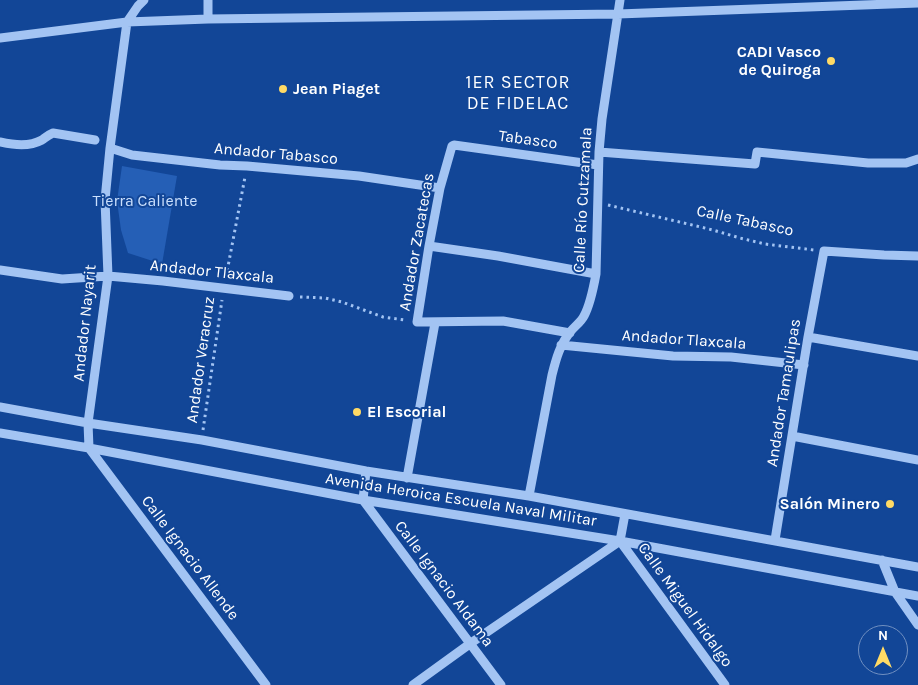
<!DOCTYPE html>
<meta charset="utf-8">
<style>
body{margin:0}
#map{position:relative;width:918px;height:685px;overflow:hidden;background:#124697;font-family:Karla,sans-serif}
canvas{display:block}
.north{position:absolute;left:858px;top:625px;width:50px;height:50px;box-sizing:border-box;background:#124697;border:1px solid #7190c1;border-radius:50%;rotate:0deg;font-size:14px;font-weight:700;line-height:20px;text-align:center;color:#fff}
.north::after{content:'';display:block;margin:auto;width:18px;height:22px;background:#ffda65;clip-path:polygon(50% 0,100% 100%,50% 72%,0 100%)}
</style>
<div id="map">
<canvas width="918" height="685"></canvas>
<div class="north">N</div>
</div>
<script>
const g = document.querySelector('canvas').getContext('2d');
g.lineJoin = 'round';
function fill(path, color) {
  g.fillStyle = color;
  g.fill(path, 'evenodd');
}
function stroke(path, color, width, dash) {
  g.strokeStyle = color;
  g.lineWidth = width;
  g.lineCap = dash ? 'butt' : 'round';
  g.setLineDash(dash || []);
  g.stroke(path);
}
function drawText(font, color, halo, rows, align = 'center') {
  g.font = font + ' Karla,sans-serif';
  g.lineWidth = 4;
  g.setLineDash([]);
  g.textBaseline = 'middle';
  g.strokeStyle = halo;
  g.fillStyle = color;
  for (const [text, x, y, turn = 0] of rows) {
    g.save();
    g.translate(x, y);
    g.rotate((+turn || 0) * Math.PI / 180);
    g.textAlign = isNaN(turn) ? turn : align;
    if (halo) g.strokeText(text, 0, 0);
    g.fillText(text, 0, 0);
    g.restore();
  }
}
const green = new Path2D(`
 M122,166l55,10 -15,88 -34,-11 -7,-23 -4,-29z`);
const path = new Path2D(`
 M608,205l105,25 27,8 25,6 49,6
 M226,277l19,-100
 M300,297l25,1 17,4 41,15 22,3
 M203,430l19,-130`);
const minor = new Path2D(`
 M208,19v-19
 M0,38l127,-16 81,-3 410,-5 300,-11
 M0,142c14,3 29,5 42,-2 4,-3 6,-5 11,-7l42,7
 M110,148l22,7 88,10 27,1 112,10 81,12
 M599,152l156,12 2,-12 111,11h38l12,-4
 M429,246l69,10 98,18
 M0,270l62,9 46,-3 55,5 126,15
 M570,333l-67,-12 -86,1 12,-76 11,-58 12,-42 2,-1 144,20
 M808,337l110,19
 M561,345l112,11 58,1 73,8
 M0,407l88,16 114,17 164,31 163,25 389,71
 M0,433l89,15 274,52 257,41 298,55
 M792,436l126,24
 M89,448l-1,-25 20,-147 -3,-76 5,-52 17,-126 11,-16 6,-6
 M89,448l177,237
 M366,471l-3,29 138,185
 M407,478l28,-155
 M529,496l23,-121c4,-16 8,-31 19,-44 4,-5 10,-9 13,-15 5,-9 10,-31 12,-42l3,-122 3,-33 18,-119
 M625,514l-5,27 105,144
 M775,540l33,-203 16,-86 60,4 34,1
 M882,560l13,32 23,33
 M413,685l58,-42 149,-102`);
const markers = [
 [831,61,5,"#ffda65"],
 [283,89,5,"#ffda65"],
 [357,412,5,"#ffda65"],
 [890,504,5,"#ffda65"]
];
const poiNames = [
 ["CADI Vasco",821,52],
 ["de Quiroga",821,70],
 ["Jean Piaget",293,89,"left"],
 ["El Escorial",367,412,"left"],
 ["Salón Minero",880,504]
];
const streetNames = [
 ["Tabasco",528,140,8],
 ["Andador Tabasco",276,154,5],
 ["Calle Río Cutzamala",583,200,-87],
 ["Calle Tabasco",745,221,12],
 ["Andador Zacatecas",417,242,-80],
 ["Andador Tlaxcala",212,272,6],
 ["Andador Nayarit",85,323,-84],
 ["Andador Tlaxcala",684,340,4],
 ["Andador Veracruz",201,360,-82],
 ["Andador Tamaulipas",784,393,-81],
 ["Avenida Heroica Escuela Naval Militar",461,500,9],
 ["Calle Ignacio Allende",190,558,53],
 ["Calle Ignacio Aldama",444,584,53],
 ["Calle Miguel Hidalgo",685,605,54]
];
const parkNames = [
 ["Tierra Caliente",145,201]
];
const neighbourhoodNames = [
 ["1ER SECTOR",518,83],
 ["DE FIDELAC",518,104]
];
fill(green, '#255fb6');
stroke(path, '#a3c4f3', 3, [2.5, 4]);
stroke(minor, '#a3c4f3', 9);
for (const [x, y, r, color] of markers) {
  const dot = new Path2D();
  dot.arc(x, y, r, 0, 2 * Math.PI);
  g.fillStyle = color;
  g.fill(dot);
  stroke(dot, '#124697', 2);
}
drawText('bold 16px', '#fff', '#124697', poiNames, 'right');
drawText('16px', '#fff', '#124697', streetNames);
drawText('16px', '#cbe0fd', '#124697', parkNames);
g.letterSpacing = '1px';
drawText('18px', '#fff', '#124697', neighbourhoodNames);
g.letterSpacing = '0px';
</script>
